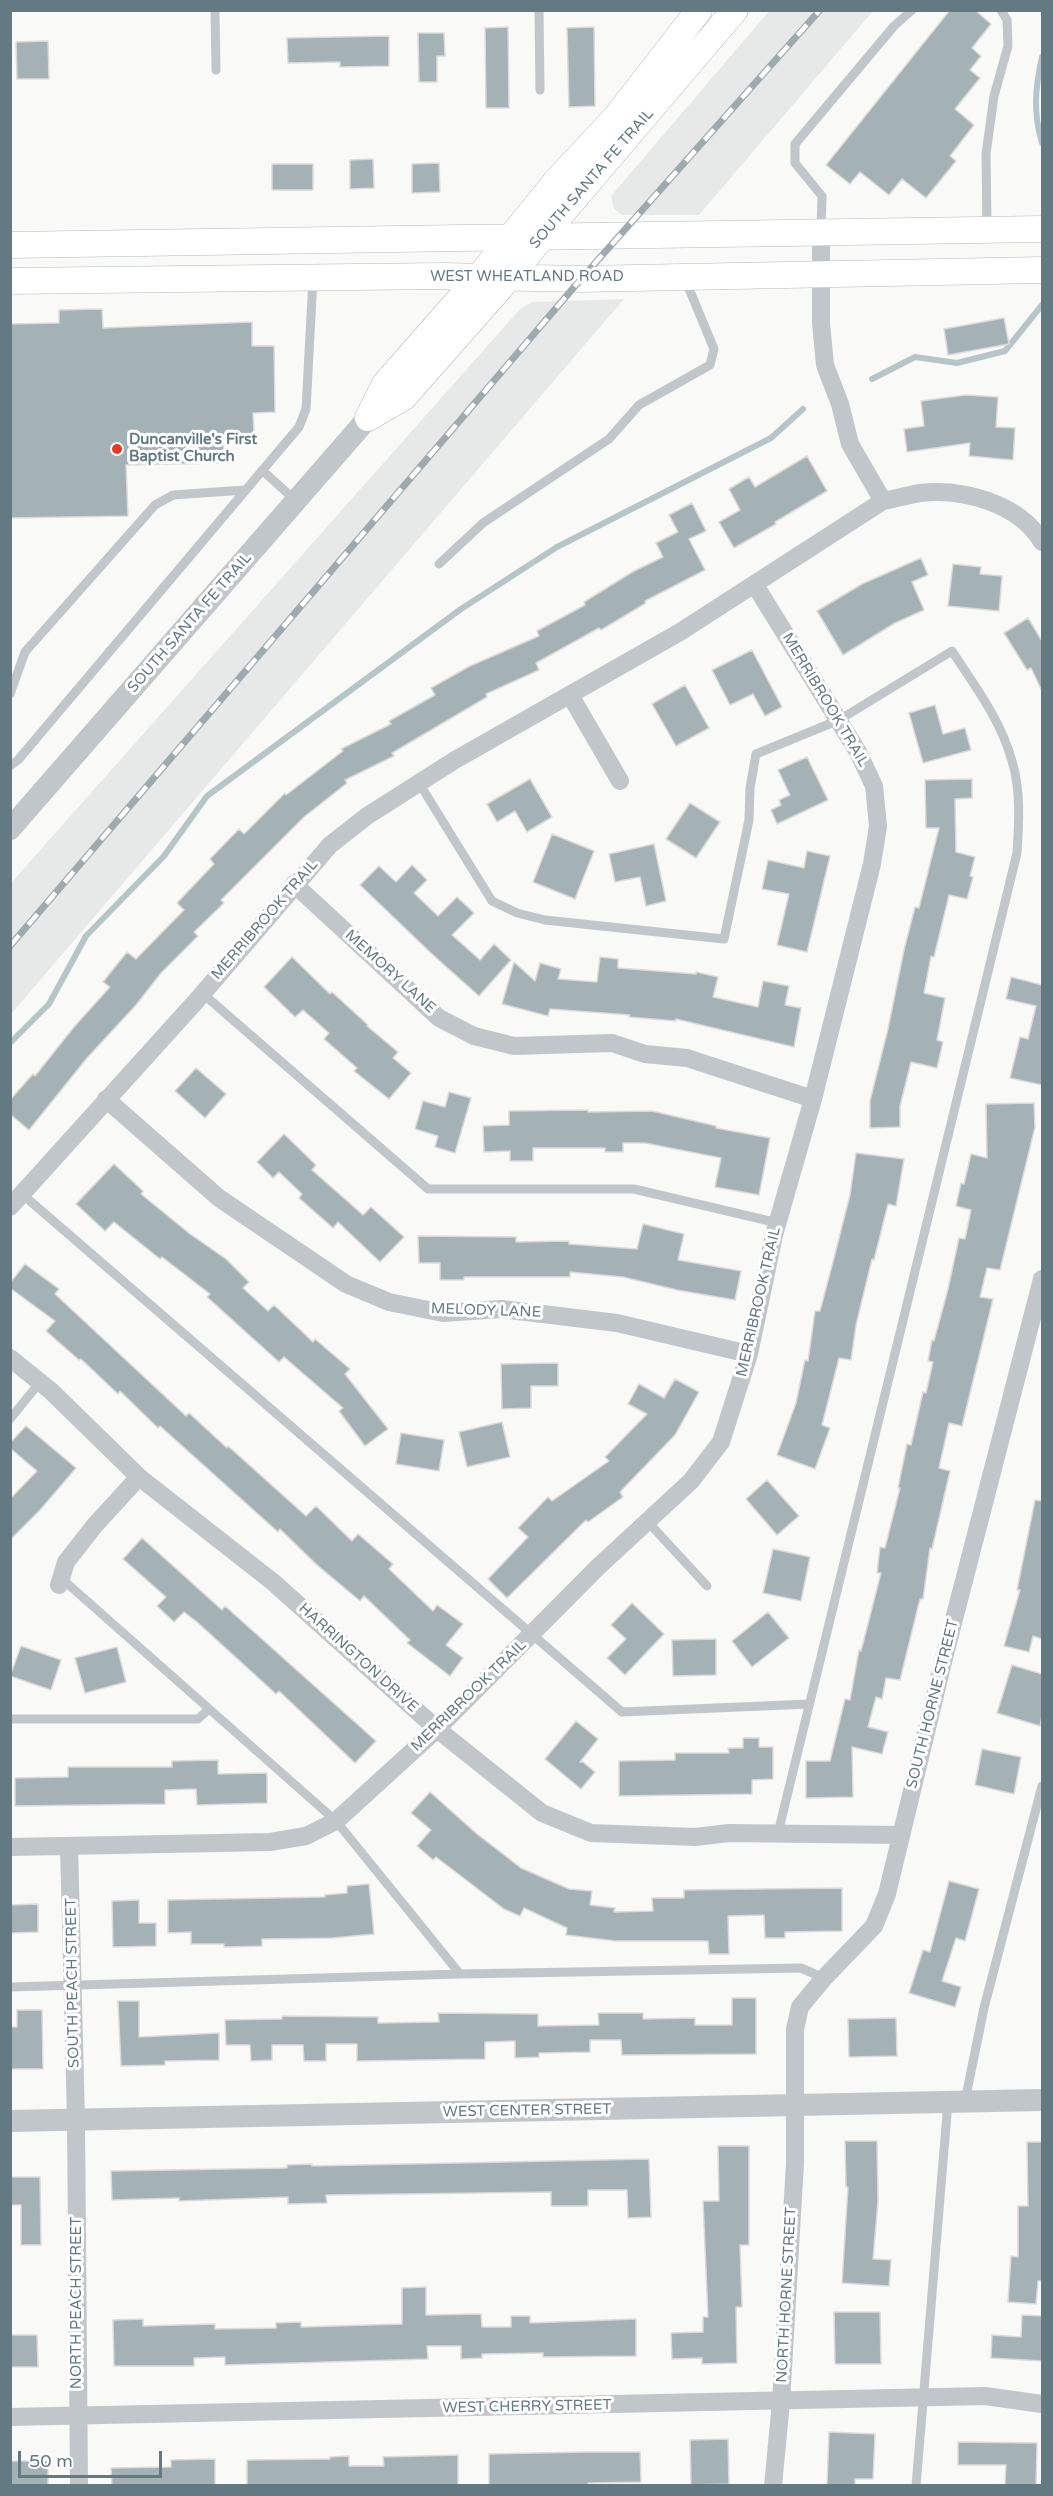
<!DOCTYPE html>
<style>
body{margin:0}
#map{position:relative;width:1053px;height:2496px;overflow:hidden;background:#f9f9f7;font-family:"Varela Round",sans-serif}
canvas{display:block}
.frame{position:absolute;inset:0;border:12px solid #637a83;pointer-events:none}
.scale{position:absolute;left:18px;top:2451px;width:144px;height:27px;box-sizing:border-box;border:3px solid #637a83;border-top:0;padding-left:8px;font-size:18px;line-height:21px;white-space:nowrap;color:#637a83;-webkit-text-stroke:4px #fff;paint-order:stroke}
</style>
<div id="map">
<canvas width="1053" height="2496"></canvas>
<div class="frame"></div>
<div class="scale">50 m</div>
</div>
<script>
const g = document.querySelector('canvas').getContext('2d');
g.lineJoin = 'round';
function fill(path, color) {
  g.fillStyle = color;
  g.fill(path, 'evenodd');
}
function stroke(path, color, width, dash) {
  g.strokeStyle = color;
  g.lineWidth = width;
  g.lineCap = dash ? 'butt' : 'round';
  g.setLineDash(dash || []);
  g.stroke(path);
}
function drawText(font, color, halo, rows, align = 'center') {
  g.font = font + ' "Varela Round",sans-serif';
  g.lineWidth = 6;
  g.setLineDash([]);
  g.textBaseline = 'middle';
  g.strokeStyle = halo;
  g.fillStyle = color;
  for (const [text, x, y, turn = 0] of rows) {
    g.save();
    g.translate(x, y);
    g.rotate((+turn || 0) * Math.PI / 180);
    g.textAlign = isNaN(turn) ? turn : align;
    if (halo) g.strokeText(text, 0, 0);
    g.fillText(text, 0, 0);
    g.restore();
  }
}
const built = new Path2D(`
 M770,10l103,1 -174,204h-77l-8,-6 -3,-13z
 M624,299l-613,715v-131l510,-575 12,-6z`);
const stream = new Path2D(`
 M1042,57c-7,32 -9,55 0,86
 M872,379l43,-22 42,6 48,-12 37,-46
 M10,1043l39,-39 37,-68 78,-80 43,-60 254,-187 96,-62 214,-109 32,-29`);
const building = new Path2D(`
 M950,10h25l16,14 -19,24 9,8 -11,14 10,8 -25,31 19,16 -24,31 6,5 -30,37 -24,-19 -13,16 -29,-23 -10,12 -24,-19z
 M508,27l1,81h-23l-1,-80z
 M594,27l1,79 -26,1 -2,-79z
 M418,33h26l1,23h-8v26h-18z
 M389,36v30l-49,1v-5l-52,1 -1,-25z
 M48,41l1,38h-32l-1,-37z
 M373,159l1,29 -24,1v-29z
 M439,163l1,29 -28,1v-29z
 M272,164h41v26h-41z
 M102,309l1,19 149,-6v24h22l1,66 -22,1 1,21 -31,1 1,28 -98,2 2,51 -118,2v-194l49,-1v-13z
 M1004,318l5,26 -61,11 -4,-26z
 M966,395l32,2 -2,30 19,1 -2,32 -44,-4 1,-13 -63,9 -3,-23 20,-3 -3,-25z
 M807,456l20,35 -52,31 1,2 -42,24 -15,-26 21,-12 -11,-21 20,-12 6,10z
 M692,503l14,28 -17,8 16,31 -60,31 1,2 -45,27 -2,-2 -63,35 3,7 -53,24 1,3 -95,56 2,3 -49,24 2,3 -43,34 -83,83 3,3 -30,29 4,4 -37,37 -25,32 -49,53 -58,72 -19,-16v-14l23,-26 2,2 39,-49 36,-40 -7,-5 24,-30 9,7 48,-49 -7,-7 37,-39 -4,-5 29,-30 5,5 41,-41 1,2 57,-44 -2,-2 50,-25 -2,-3 46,-26 -4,-7 39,-22 69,-30 -2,-5 48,-26 -1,-3 50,-31 29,-14 -7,-14 22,-11 -9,-17z
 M921,558l7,17 -16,7 12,28 -29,13 -52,32 -26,-44 45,-27z
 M953,564l28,3 -1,7 22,2 -3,35 -51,-5z
 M1028,618l14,23v50l-11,-23 -4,2 -23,-37z
 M752,650l30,57 -17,9 -12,-22 -23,11 -18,-35z
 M685,685l24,43 -33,18 -24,-42z
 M935,705l8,29 22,-6 6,22 -48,13 -14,-50z
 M807,757l21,43 -51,24 -6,-14 10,-5 -2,-5 11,-5 -12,-25z
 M530,779l22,38 -25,15 -12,-21 -18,11 -10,-18z
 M972,779v19l-17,1 1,53 19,5 -5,19 3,1 -6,22 -18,-4 -15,62 -3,-1 -7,37 21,5 -8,42 6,2 -6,26 -26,-6 -11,44v21l-30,1v-27l18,-72 16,-79 11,-43 4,1 20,-80h-13l-1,-48z
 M690,803l30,19 -24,36 -30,-19z
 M552,834l42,17 -19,48 -42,-17z
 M654,844l12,57 -20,5 -6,-29 -25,5 -6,-28z
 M807,851l23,5 -23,96 -30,-7 12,-51 -27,-5 6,-29 36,8z
 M412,865l15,15 -13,13 24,23 19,-19 17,16 -22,22 28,25 14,-16 17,16 -32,36 -46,-41 -73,-70 19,-19 17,16z
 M292,957l38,37 2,-2 36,33 -1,1 31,26 -5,6 18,15 -22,26 -35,-28 3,-3 -33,-29 5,-6 -26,-23 -8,7 -31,-30z
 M600,957l18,2v9l78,6v-2l22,5 -5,20 45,10 5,-26 26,5 -4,19 16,3 -7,39 -118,-28v2l-47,-4 1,-2 -80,-6 -2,7 -46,-12 12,-42 21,19 5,-18 21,6 -3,10 39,3z
 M1011,977l31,8v100l-32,-7 10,-41 8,2 8,-33 -30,-7z
 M196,1068l30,26 -21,24 -30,-27z
 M449,1092l22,6 -16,55 -20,-6 3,-11 -23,-7 8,-28 22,6z
 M1034,1103l1,24 -35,143 -13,-2 -7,29 13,2 -31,127 -13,-3 -10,45 11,3 -18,78 -2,-1 -7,51h-3l-20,81 -14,-2 -4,21 -6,-2 -8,30 20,5 -6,22 -30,-7 1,50 -47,1v-37h24l15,-62 5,1 9,-50 2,1 20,-78h-4l3,-26 5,1 15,-60h-2l9,-44 4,1 12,-53 3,1 7,-31 -5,-1 4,-21 2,1 14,-52 11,-51 6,1 6,-29 -15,-4 5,-23 3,1 7,-30 16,4 -1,-54z
 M588,1110v2l64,-1 64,15v2l54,10 -11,57 -44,-8 6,-29 -76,-15h-22v9h-18v-4h-72v13h-23v-10l-26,1 -1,-26 26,-1v-14z
 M284,1134l32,31 -4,5 51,45 8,-8 33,30 -24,25 -42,-40 -5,6 -34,-30 3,-4 -23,-22 -6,6 -16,-16z
 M856,1153l48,6 -8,47 -8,-2 -14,56 -2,-1 -16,66 -5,35 -12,-2 -17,67 8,3 -15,41 -38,-14 19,-52 9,-43 3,1 7,-50h5l14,-53 16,-63z
 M114,1164l29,27 -2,3 49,40 36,25 23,23 -6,6 25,23 6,-6 39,37 2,-3 35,30 -5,5 43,55 -23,17 -26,-35 4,-3 -59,-51 -5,5 -72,-65 3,-3 -48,-37 -2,2 -46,-37 -9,9 -29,-27z
 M643,1224l41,10 -6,26 63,11 -6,29 -58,-10 -54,-13 -53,-5v5h-106v3h-24v-17h-21l-1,-27 98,1v5l53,-1v3l68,5z
 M25,1264l34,25 -4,5 131,122 3,-3 38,35 1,-2 78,70 10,-10 36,35 6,-7 35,30 -4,5 44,42 4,-6 26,19 -17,21 17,13 -13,18 -43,-33 3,-3 -46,-44 -4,5 -43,-36 -37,-36 -2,3 -118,-106 -2,2 -38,-37 -2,3 -37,-35 -2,1 -33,-29 9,-10 -45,-33v-5z
 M558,1363v23h-27v22l-29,1 -1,-45z
 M675,1379l24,13 -24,43 -55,57 3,5 -35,25 -2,-2 -79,78 -19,-19 40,-42 -10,-9 30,-31 4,4 57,-40 -4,-4 42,-43 -19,-10 11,-20 25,14z
 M502,1422l8,35 -43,10 -8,-35z
 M26,1426l50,42 -36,42 -30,30v-41l27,-28 -27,-23v-5z
 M401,1433l43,7 -5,31 -43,-7z
 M767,1480l32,36 -22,19 -31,-36z
 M1035,1500l7,1v138l-9,-3 -4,16 -25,-6 16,-56h-3z
 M142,1538l80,72 3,-4 151,135 -21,22 -76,-72 -3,3 -79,-72 -13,-10 -10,10 -17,-16 9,-9 -43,-38z
 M773,1549l37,8 -9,44 -38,-8z
 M632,1603l32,31 -39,41 -18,-17 19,-19 -15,-14z
 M768,1612l21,26 -37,29 -20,-26z
 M716,1639v36l-43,1 -1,-36z
 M21,1646l40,14 -10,30 -41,-14z
 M117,1647l9,35 -41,11 -10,-35z
 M1012,1665l30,9v42l-2,10 -43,-13z
 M576,1721l22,18 -18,23h3l12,10 -14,17 -36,-30z
 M743,1738h16v9h14v32l-21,1v14l-133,2v-35l56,-1v-7h54l-1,-5h15z
 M982,1749l39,8 -7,37 -39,-9z
 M218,1760v14l49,-1v30l-70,2 -1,-16 -31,1v14l-150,2v-28l53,-1v-10h104v-6z
 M430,1792l47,42 44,34 48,21 23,2 -2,14 25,3 -1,4 39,-1 -1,-13h32v-8l158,-2v43l-57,1v6h-20l-1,-23 -36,1 1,38h-20l-1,-13h-92l-50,-6 1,-7 -43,-20 -4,8 -16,-7 -68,-52 -3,3 -16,-14 14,-16 -20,-17z
 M949,1881l30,8 -14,52 -9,-3 -14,43 19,6 -6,20 -46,-14 14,-43 7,2z
 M369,1884l5,50 -41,4 -71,1v7l-38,1v-3h-33v-12l-23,1v-33l157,-3v-2l22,-2v-7z
 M139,1900v23h17v23l-43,1 -1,-46z
 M38,1904v28l-28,1v-28z
 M732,1998h24v56l-134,1 -1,-15h-31v12l-51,1v4l-24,1v-17l-30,1v17l-128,2v-17h-31v17h-22l-1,-16h-31v15l-21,1 -1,-16h-24l-1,-25 57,-1v-3l96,1v6l61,-1 -1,-9 100,1v12l61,-1 -1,-12h45v6l52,-1v7h37z
 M118,2001h21v36l80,-4v27l-54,1v4l-44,1z
 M17,2010h25l1,59h-33v-42h7z
 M896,2018l1,38 -48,1 -1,-38z
 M845,2141h32l1,60 -5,58 18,1 -2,26 -47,-3 6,-96h-2z
 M1027,2142h15v139h-4l-2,23 -28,-2 3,-46 7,1v-51h10z
 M718,2146h31v99h-9l2,62h-6l1,56 -35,1v-6l-30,1 -1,-26 32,-1v-15h5l-5,-116h16z
 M649,2159l2,58 -23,1 -1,-28h-39v16h-37v-14l-225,3 1,8 -39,1v-7l-109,4v-3l-67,2 -1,-29 176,-3v-3l25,-1v2z
 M10,2177h30l1,68h-20v-40h-11z
 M426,2287v28l55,-1 1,13h29v-11h19v7l106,-4v37l-93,1v-4l-61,1v4l-21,1v-13h-34l1,13 -203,6v-8l-31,1v8h-80l-1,-46 30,-1v7l72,-2v5l61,-1v-5l25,-1v5l101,-3v-36z
 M834,2312h46l1,52h-46z
 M1022,2315l20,1v45l-51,-3 1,-23 29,2z
 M10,2335h27l1,32h-28z
 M829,2432l46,2 -2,45h-18v7h-28z
 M728,2439l1,45 -38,1 -1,-45z
 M958,2442l79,1 -1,43 -31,-1 1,-20h-48z
 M587,2452h53l1,30 -53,1v3l-99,-1v-31z
 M458,2455v31h-211v-26l83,-1v-2l19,-1v10h35l-1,-9z
 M215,2459v27h-103l-1,-18 60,-1v-7z
 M10,2461h38v25h-38z`);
const service = new Path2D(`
 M215,10l1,60
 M539,10l1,80
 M987,227l-1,-73 8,-58 14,-50 -1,-26 -6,-10
 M821,230l1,-34 -27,-33v-19l99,-118 18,-16
 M262,470l34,31
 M439,564l44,-41 126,-84 30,-34 71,-40 4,-16 -29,-70
 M10,694l15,-42 130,-147 18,-10 72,-5
 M10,766l8,-6 281,-333 7,-18 7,-130
 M419,783l73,118 25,12 28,7 179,19 25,-119 1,-32 6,-34 83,-34 113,-69c22,34 49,69 60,110 9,29 7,62 5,92l-239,980
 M202,993l226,196h206l144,34
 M22,1194l600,518 187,-8
 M10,1419l30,-37
 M648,1522l59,64
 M61,1578l275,243 124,153
 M10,1719h188l11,-10
 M10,1987l450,-13 341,-6 23,10
 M965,2101l19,-93 58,-222
 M916,2486l32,-384`);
const minor = new Path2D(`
 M821,232v91l4,42 15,39 10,40 33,57
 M570,695l50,86
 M294,884l145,134 35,18 40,10 98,-3 33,11 42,4 126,41
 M106,1099l113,99 127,86 43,18 54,11 58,-4 116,14 132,31
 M10,1207l188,-208 132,-154 37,-29 88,-56 225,-128 203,-131c12,-2 24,-6 37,-8 42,-5 99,10 122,49
 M10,1358l41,33 88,86 134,105 164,147 105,84 49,20 104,4 34,-4 172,2
 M59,1585l7,-23 29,-37 44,-48
 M69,1846l7,274 3,366
 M10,1847l260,-5 36,-6 30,-15 101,-92 161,-162 93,-86 30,-39 28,-88 25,-119 39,-136 59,-235 6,-38 -4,-40 -16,-34 -103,-167
 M10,2417l975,-21 57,8
 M773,2486l8,-84 14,-239v-134l5,-22 24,-29 50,-52 13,-32 57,-236 98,-379`);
const tertiary = new Path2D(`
 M10,829l358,-411
 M10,2121l1032,-21`);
const secondary = new Path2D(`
 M10,245l1032,-16
 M10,281l432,-5 139,3 461,-9
 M368,418l36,-21 104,-118 33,-41 194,-228
 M368,418l17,-34 93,-106 79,-98 59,-63 83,-107`);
const rail = new Path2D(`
 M10,946l571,-667 239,-269`);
const markers = [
 [117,449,6,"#e83828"]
];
const streetNames = [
 ["SOUTH SANTA FE TRAIL",592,179,-49],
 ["WEST WHEATLAND ROAD",527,277],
 ["SOUTH SANTA FE TRAIL",190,623,-49],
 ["MERRIBROOK TRAIL",825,700,59],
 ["MERRIBROOK TRAIL",265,920,-49],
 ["MEMORY LANE",390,972,42],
 ["MERRIBROOK TRAIL",759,1302,-77],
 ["MELODY LANE",486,1311,2],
 ["HARRINGTON DRIVE",358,1658,42],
 ["MERRIBROOK TRAIL",469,1696,-44],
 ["SOUTH HORNE STREET",933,1704,-76],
 ["SOUTH PEACH STREET",73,1983,-91],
 ["WEST CENTER STREET",527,2111,-1],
 ["NORTH HORNE STREET",787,2295,-87],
 ["NORTH PEACH STREET",77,2303,-90],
 ["WEST CHERRY STREET",527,2407,-1]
];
const poiNames = [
 ["Duncanville's First",129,440],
 ["Baptist Church",129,457]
];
fill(built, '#e7e9e8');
stroke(stream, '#b6c6c8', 6);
fill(building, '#a4b1b5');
stroke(building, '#dbdbd9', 1.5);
stroke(secondary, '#b2bbbe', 27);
stroke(service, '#c0c6c9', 9);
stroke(minor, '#c0c6c9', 18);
stroke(tertiary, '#c0c6c9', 22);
stroke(secondary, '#fff', 26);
stroke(rail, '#9faaae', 7);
stroke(rail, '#fff', 4.5, [14]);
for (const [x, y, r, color] of markers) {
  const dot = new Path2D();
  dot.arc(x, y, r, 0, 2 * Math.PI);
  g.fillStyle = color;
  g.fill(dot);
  stroke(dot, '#fff', 2);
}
drawText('15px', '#637a83', '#fff', streetNames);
drawText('bold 15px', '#637a83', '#fff', poiNames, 'left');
</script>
